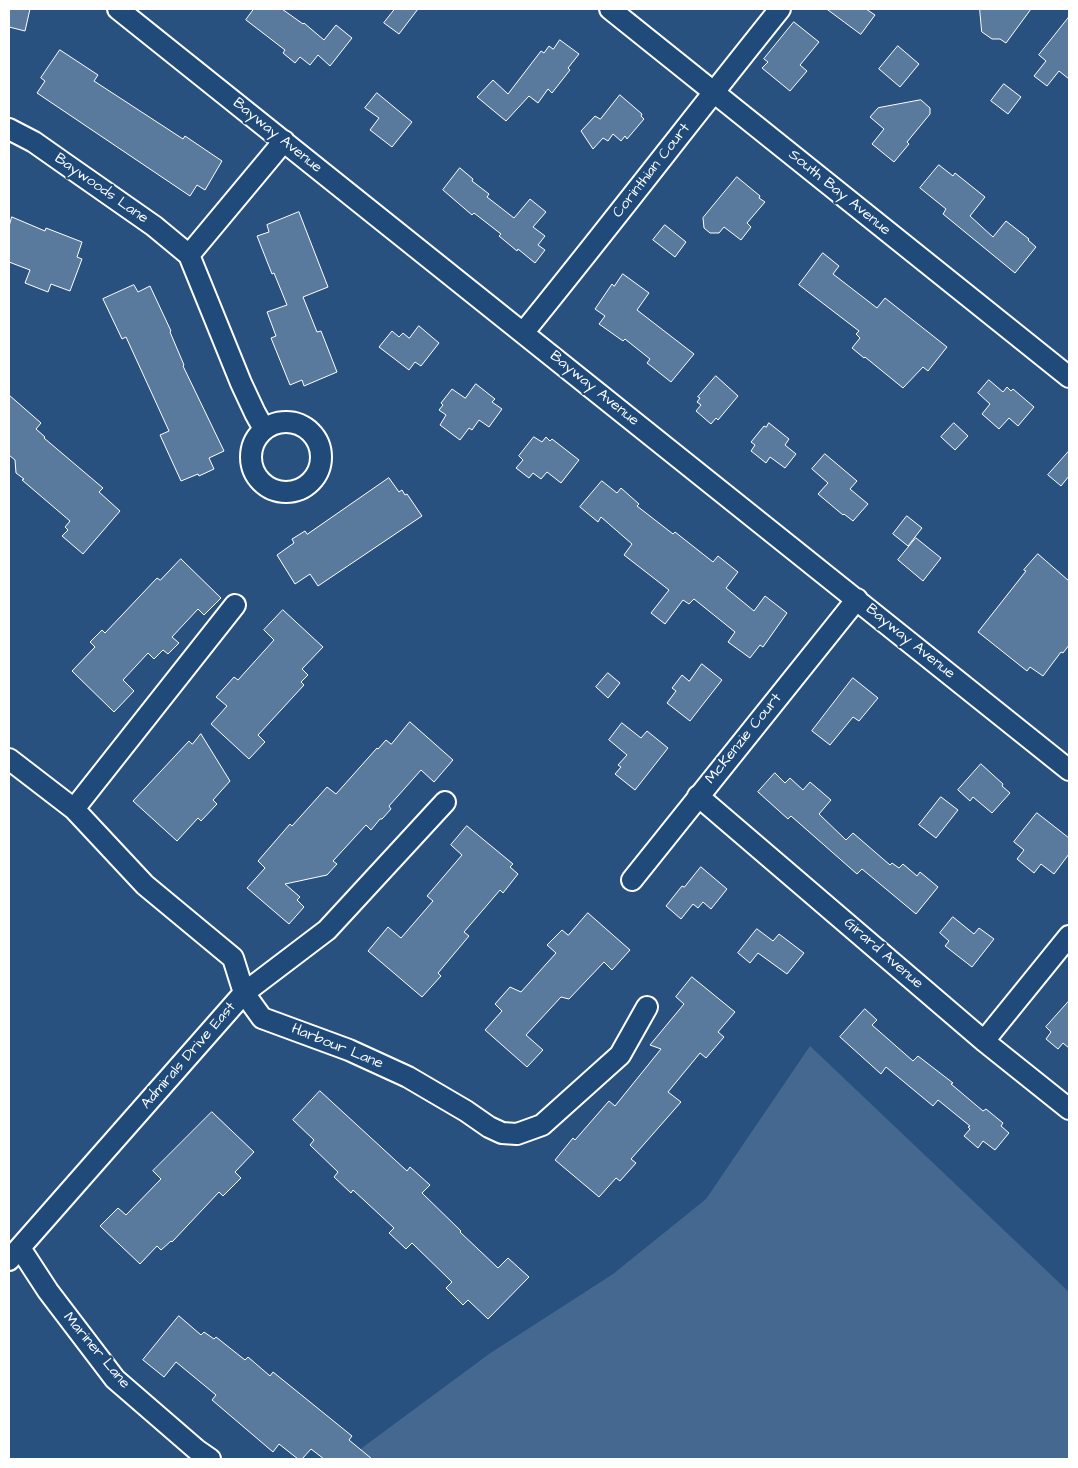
<!DOCTYPE html>
<style>
body{margin:0}
#map{position:relative;width:1078px;height:1468px;overflow:hidden;background:#28517f;font-family:"Architects Daughter",sans-serif}
canvas{display:block}
.frame{position:absolute;inset:0;border:10px solid #fff;pointer-events:none}
</style>
<div id="map">
<canvas width="1078" height="1468"></canvas>
<div class="frame"></div>
</div>
<script>
const g = document.querySelector('canvas').getContext('2d');
g.lineJoin = 'round';
function fill(path, color) {
  g.fillStyle = color;
  g.fill(path, 'evenodd');
}
function stroke(path, color, width, dash) {
  g.strokeStyle = color;
  g.lineWidth = width;
  g.lineCap = dash ? 'butt' : 'round';
  g.setLineDash(dash || []);
  g.stroke(path);
}
function drawText(font, color, halo, rows, align = 'center') {
  g.font = font + ' "Architects Daughter",sans-serif';
  g.lineWidth = 4.5;
  g.setLineDash([]);
  g.textBaseline = 'middle';
  g.strokeStyle = halo;
  g.fillStyle = color;
  for (const [text, x, y, turn = 0] of rows) {
    g.save();
    g.translate(x, y);
    g.rotate((+turn || 0) * Math.PI / 180);
    g.textAlign = isNaN(turn) ? turn : align;
    if (halo) g.strokeText(text, 0, 0);
    g.fillText(text, 0, 0);
    g.restore();
  }
}
const green = new Path2D(`
 M810,1046l259,246v167h-722l142,-105 124,-80 93,-75z`);
const building = new Path2D(`
 M9,9h21l-5,22 -16,-4z
 M254,9h28l21,15 1,-1 20,17 12,-15 16,13 -22,28 -12,-11 -8,10 -10,-8 -5,6 -12,-10 2,-3 -39,-30z
 M395,9h23l-19,25 -15,-11z
 M827,9h39l9,6 -14,19z
 M980,9h51l-25,34 -6,-4h-8l-10,-7z
 M1069,17v62l-10,-8 -12,15 -13,-10 12,-15 -7,-6z
 M794,22l25,20 -19,23 7,6 -17,20 -28,-23 6,-6 -4,-3z
 M560,40l19,14 -11,14 2,2 -18,23 -4,-4 -10,14 -9,-7 -23,25 -29,-24 16,-17 15,14 33,-43 3,2 5,-7 4,3z
 M898,46l21,18 -19,23 -21,-18z
 M60,50l38,25 -4,6 89,58 2,-3 37,25 -17,29 -8,-5 -7,11 -153,-103 8,-12 -4,-3z
 M1004,84l17,13 -13,17 -17,-13z
 M377,93l35,29 -20,25 -22,-17 9,-12 -14,-10z
 M620,95l22,19 -1,2 3,3 -17,20 -2,-3 -4,5 -8,-7 -5,7 -5,-3 -10,11 -12,-18 14,-15 5,3z
 M921,100l9,8v6l-23,28 2,2 -15,18 -22,-18 12,-15 -14,-12 8,-9z
 M939,165l14,11 2,-3 30,24 -15,19 23,21 13,-16 23,18 -1,1 8,7 -21,26 -72,-59 3,-5 -26,-21z
 M460,168l13,11 -1,2 17,13 -2,3 27,21 16,-19 16,13 -13,15 12,9 -7,9 7,5 -10,13 -17,-14 -1,2 -18,-15 2,-2 -27,-21 -2,2 -29,-25z
 M737,177l23,19 -1,2 6,4 -18,21 4,4 -10,13 -17,-13 -5,6h-9l-6,-5 -1,-10z
 M299,212l29,75 -25,10 14,35 4,-1 16,41 -33,14 -2,-6 -12,5 -19,-47 5,-2 -9,-24 20,-7 -13,-32 -2,1 -15,-38 12,-4 -2,-7z
 M12,217l33,14 1,-3 36,14 -5,15 5,2 -12,32 -19,-7 -3,8 -23,-9 5,-13 -21,-8v-35z
 M665,225l21,17 -11,15 -22,-17z
 M823,253l16,13 -6,8 44,34 8,-10 62,49 -19,24 -5,-4 -20,21 -38,-31 -1,1 -12,-10 8,-10 -4,-4 3,-3 -60,-46z
 M623,274l26,19 -12,17 57,44 -23,28 -24,-19 3,-4 -25,-20 -2,2 -24,-17 6,-8 -10,-7 17,-25 2,2z
 M134,285l4,7 12,-6 21,45 -1,1 14,33 -1,1 41,85 -15,7 5,11 -15,7 -1,-2 -17,7 -21,-46 9,-4 -43,-94 -4,2 -19,-40z
 M419,326l20,17 -18,23 -6,-4 -6,8 -30,-23 13,-16 7,6 4,-4 6,5z
 M716,376l22,20 -20,24 -2,-2 -5,6 -15,-13 5,-6 -4,-3 3,-4 -2,-1z
 M989,380l14,12 4,-5 4,4 2,-2 21,18 -16,19 -9,-8 -10,11 -17,-15 8,-10 -12,-11z
 M476,384l19,15 -3,3 10,7 -13,18 -10,-7 -7,10 -3,-2 -9,12 -20,-15 6,-10 -7,-5 4,-5 -2,-2 11,-14 13,9z
 M9,395l32,28 -5,6 9,8 -1,1 59,50 -4,4 21,19 -37,43 -21,-18 6,-6 -3,-3 5,-6 -48,-41 2,-1 -8,-6 -1,-13 -6,-5z
 M769,423l20,16 -4,6 11,9 -11,14 -15,-11 -4,6 -15,-12 4,-6 -4,-3 13,-16 2,1z
 M954,423l14,13 -13,14 -14,-13z
 M534,437l8,5 4,-5 4,4 2,-2 27,21 -18,23 -14,-11 -6,7 -8,-6 -4,5 -13,-10 7,-8 -4,-4z
 M1069,451v25l-8,10 -13,-11z
 M825,454l32,27 -7,8 18,15 -15,17 -9,-7 -1,1 -25,-21 10,-11 -16,-14z
 M389,478l10,14 3,-2 3,5 2,-1 15,22 -104,70 -8,-12 -15,10 -18,-29 17,-12 -2,-4 13,-8 2,3z
 M602,481l15,12 4,-5 18,16 -2,2 36,28 2,-2 38,30 5,-6 20,16 -12,16 28,23 11,-15 22,17 -24,34 -3,-2 -10,13 -22,-16 7,-10 -41,-33 -5,5 -6,-4 -18,24 -14,-11 18,-23 -45,-35 8,-11 -31,-27 -3,5 -18,-15z
 M907,516l15,12 -14,18 -15,-12z
 M916,538l25,20 -18,23 -25,-21z
 M1038,554l31,27v64l-6,8 -2,-1 -18,24 -13,-9 -3,4 -49,-39 48,-61 -2,-1z
 M181,559l40,39 -17,17 -6,-6 -26,28 7,6 -11,11 -5,-4 -9,9 -6,-6 -25,27 11,11 -20,21 -42,-41 23,-24 -5,-5 12,-12 3,3 52,-55 3,2z
 M283,610l40,37 -21,22 6,6 -7,7 3,3 -46,50 7,7 -16,17 -38,-35 16,-18 -11,-9 18,-20 4,3 36,-40 -10,-10z
 M702,664l20,16 -32,41 -23,-18 9,-12 -4,-3 10,-13 7,6z
 M608,673l12,10 -12,15 -12,-11z
 M853,678l25,20 -19,23 -6,-4 -23,28 -18,-14z
 M410,722l43,38 -19,22 -13,-12 -32,36 2,3 -9,10h-2l-9,11 -5,-5 -33,36 4,3 -10,11 -42,9 15,13 -3,3 7,7 -15,17 -42,-36 18,-20 -7,-7 32,-37 2,2 35,-39 9,7 41,-46 1,1 8,-9 5,4z
 M622,723l19,15 6,-7 21,17 -33,42 -20,-16 6,-7 -3,-2 9,-10 -18,-15z
 M201,734l29,47 -17,19 4,4 -16,17 -3,-3 -21,23 -44,-40 56,-60 3,3z
 M981,764l22,20 -1,2 8,7 -18,20 -19,-16 -3,4 -12,-11z
 M775,773l10,10 5,-5 13,12 7,-8 21,18 -12,14 27,26 7,-7 37,32 2,-2 7,5 4,-4 14,12 3,-4 18,15 -22,27 -54,-45 -5,5 -66,-58 -3,3 -30,-27z
 M941,797l17,13 -22,28 -17,-13z
 M1037,813l32,25v16l-15,20 -13,-10 -7,9 -17,-14 7,-9 -10,-8z
 M467,826l46,38 -3,3 8,7 -15,19 -3,-3 -36,42 5,4 -31,37 3,3 -19,21 -54,-46 20,-24 13,11 32,-37 -6,-5 35,-41 -11,-10z
 M701,867l26,22 -16,20 -8,-7 -5,6 -5,-4 -12,15 -15,-13 16,-20 2,1z
 M588,913l42,37 -18,20 -8,-8 -35,37 -8,-2 -35,38 17,15 -16,17 -42,-37 17,-19 -7,-7 15,-17 11,5 35,-39 -9,-8 15,-15 6,5z
 M953,917l21,17 5,-6 15,11 -22,28 -27,-21 4,-5 -9,-8z
 M757,929l16,12 6,-7 25,19 -17,21 -29,-21 -8,10 -12,-10z
 M692,977l43,35 -17,20 6,5 -18,21 -6,-5 -32,39 13,10 -50,57 5,4 -16,18 -4,-3 -17,19 -44,-37 18,-22 2,2 34,-39 6,5 46,-57 -11,-4 34,-41 -8,-7z
 M1069,1001v47l-6,-5 -5,6 -12,-10 5,-7 -5,-5z
 M865,1009l12,11 -5,5 41,36 5,-5 35,27 -2,1 32,27 3,-2 17,14 -2,3 8,7 -14,17 -12,-9 -5,7 -14,-12 6,-7 -2,-2 2,-1 -32,-26 -5,6 -47,-39 -5,7 -41,-37z
 M320,1091l87,80 3,-4 20,18 -8,8 39,38 -1,1 38,36 10,-10 21,19 -41,42 -20,-19 -5,5 -17,-17 6,-6 -40,-39 -6,6 -17,-16 5,-5 -41,-38 -2,3 -17,-16 4,-5 -28,-27 4,-5 -21,-20z
 M212,1112l42,40 -19,20 6,6 -18,18 -4,-4 -47,50 -1,-1 -10,9 -4,-4 -17,18 -40,-38 18,-18 8,7 35,-36 -8,-8z
 M179,1316l22,19 3,-3 10,7 2,-2 29,23 3,-3 22,19 3,-4 79,64 -3,4 23,19h-48l-13,-10 -9,10h-4l-19,-15 -6,8 -61,-52 4,-5 -40,-33 -12,15 -21,-17z`);
const street = new Path2D(`
 M118,9l951,761
 M610,9l459,368
 M9,129l25,13 27,19 93,65 35,29 52,128 14,30 9,16
 M189,255l95,-114
 M523,333c87,-107 171,-217 257,-324
 M251 457a35 35 0 1 1 70 0a35 35 0 1 1-70 0Z
 M9,759l65,50 71,76 88,73 11,35 -235,267
 M698,796l286,245 85,68
 M445,802l-118,128 -83,63 18,25 87,32 59,27 58,34 23,16 13,6 15,1 25,-9 78,-70 27,-48
 M74,809l161,-204
 M632,880l225,-281
 M984,1041l85,-105
 M20,1248l28,43 67,88 82,71 13,9`);
const streetNames = [
 ["Bayway Avenue",277,136,39],
 ["Corinthian Court",652,171,-52],
 ["Baywoods Lane",101,189,35],
 ["South Bay Avenue",839,193,39],
 ["Bayway Avenue",594,389,39],
 ["Bayway Avenue",910,642,39],
 ["McKenzie Court",744,739,-51],
 ["Girard Avenue",883,954,41],
 ["Harbour Lane",337,1047,22],
 ["Admirals Drive East",189,1056,-49],
 ["Mariner Lane",96,1351,50]
];
fill(green, '#446890');
fill(building, '#5a7a9d');
stroke(building, '#fff', 1);
stroke(street, '#fff', 24);
stroke(street, '#1f4a7a', 20);
drawText('15px', '#fff', '#1f4a7a', streetNames);
</script>
